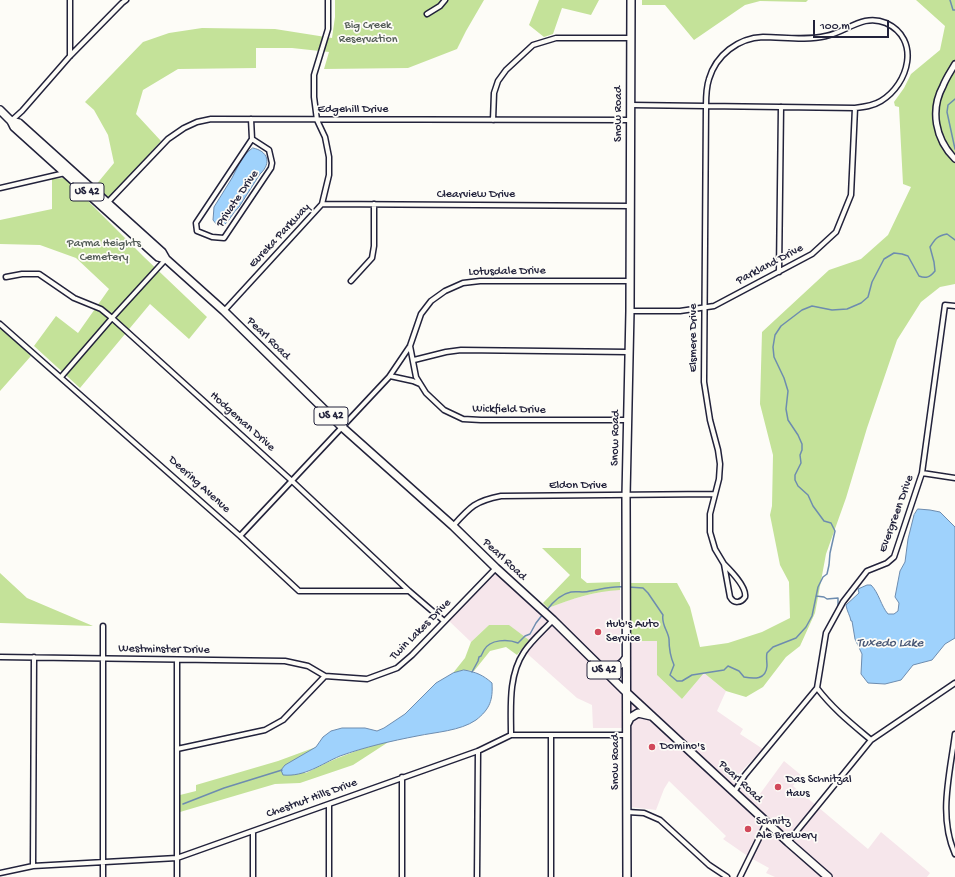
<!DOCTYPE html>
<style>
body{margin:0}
#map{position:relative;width:955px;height:877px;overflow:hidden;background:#fdfcf7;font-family:"Gochi Hand",sans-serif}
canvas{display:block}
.scale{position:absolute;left:813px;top:20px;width:76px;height:18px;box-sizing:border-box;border:2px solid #22223b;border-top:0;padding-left:5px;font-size:12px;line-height:14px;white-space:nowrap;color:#22223b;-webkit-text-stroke:3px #fdfcf7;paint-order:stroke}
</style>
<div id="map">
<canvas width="955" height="877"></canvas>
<div class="scale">100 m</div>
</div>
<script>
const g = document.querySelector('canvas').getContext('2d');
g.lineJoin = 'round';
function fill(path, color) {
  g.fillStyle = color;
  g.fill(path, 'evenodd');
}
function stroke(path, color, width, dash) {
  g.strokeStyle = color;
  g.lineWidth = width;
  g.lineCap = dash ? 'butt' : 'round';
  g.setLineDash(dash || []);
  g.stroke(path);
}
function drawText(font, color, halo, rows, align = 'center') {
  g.font = font + ' "Gochi Hand",sans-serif';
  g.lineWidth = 3.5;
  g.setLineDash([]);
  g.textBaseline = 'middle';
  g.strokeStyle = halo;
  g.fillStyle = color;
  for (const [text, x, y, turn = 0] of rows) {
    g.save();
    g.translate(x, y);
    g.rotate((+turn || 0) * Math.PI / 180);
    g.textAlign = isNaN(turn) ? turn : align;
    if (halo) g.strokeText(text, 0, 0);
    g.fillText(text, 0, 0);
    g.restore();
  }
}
const built = new Path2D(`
 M496,571l128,124v33h-31l-1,-23 -15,-7 -55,-49 7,-9 -40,-15 -18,17 -23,-22z
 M608,590h12v91l-72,-73 24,-9z
 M629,641h28v34l25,24 22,-26 22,18 -9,20 26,18 -3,5 23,15 -28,29 22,20 27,-37 17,14 -8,11 75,63 13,-17 49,41 -3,4h-152l-9,-4 3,-5 -20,-11 -26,-18 3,-3 -57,-55 -5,8 -8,21 -26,-3z`);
const green = new Path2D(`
 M335,0h149l-18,31 -9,18 -49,19 -84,1 5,-17 -37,-4h-36v20l-78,1 -35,21 -7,24 25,27 -52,57 -14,-12 19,-23 -6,-28 -14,-25 -9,-8 58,-60 26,-9 33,-5 73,1 57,9 3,-21z
 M539,0h269l-2,2 -46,-1 -15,4 -51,35 -29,-35h-23v-5h-43l-8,15 -29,-7 -9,26 -9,3 -15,-12z
 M916,0h39v284l-15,3 -19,15 -24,38 -30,88 -21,70 -20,56 -11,59 -15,33 -14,11 -23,30 -17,10 -20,-6 -22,-18 -22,26 -25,-24v-34h-28l1,-58h47l13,24 10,40 28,-4 34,-11 28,-14 -1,-36 -9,-17 -10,-50 2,-9 1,-51 -13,-51 2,-72 67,-62 32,-11 27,-24 23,-48 -8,-3 -4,-77 -4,-1 -1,-4 10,-14 7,-14 29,-24 5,-24z
 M65,178l79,79 63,60 -18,22 -39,-35 -70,84 -46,-42 22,-30 22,17 31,-44 -33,-31 -36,-13 -40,-1v-24l52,-11v-30z
 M0,324l31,32 -31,35z
 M542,548h39v30l6,5 33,-1v8c-25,1 -48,9 -72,18l-5,-5 27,-28z
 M0,573l27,25 66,28 -93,-3z
 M489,625h20l20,15 -12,15 -11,-8 -16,4 -16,20 -10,-1 -11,3 12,-15 6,-16z
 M390,741l-37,24 -53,18 -25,1 -95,28v-17l16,-4v-6l82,-24 38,-14 -31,19 21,7c27,-14 54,-25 84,-32z`);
const water = new Path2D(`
 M253,148c15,3 19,15 7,26l-21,33c-7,6 -9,14 -16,19l-6,-1 -4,-5 1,-13 18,-29 11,-22z
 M918,509l12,1 10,2 15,15v111l-10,6 -13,16 -19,5 -12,15 -16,4 -17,-1 -7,-9 1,-20 -7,-15 -3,-18h-1c-1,-6 -4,-9 -5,-16l13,-12 -1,-4 9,-4h4c8,8 10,21 17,29h6l4,-3 1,-8 -4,-6 5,-26 5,-9 3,-23 6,-24z
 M464,670c12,2 19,5 28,13 1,17 -2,26 -16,37 -16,11 -40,12 -59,16 -26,5 -52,11 -77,20 -19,8 -35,21 -57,19l-2,-5 4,-5 31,-18 7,-10 8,-6 11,-3h23l12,3 7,-3 21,-14 31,-31 17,-10z`);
const stream = new Path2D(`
 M950,0l3,10h2
 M955,99l-7,6 -1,7 8,37
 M628,587l15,1 5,5 15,22c-2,9 5,16 6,24 0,10 1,17 5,26l-4,10 7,6h5l10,-6 32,-5 4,-4 11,5 5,6c10,2 22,3 23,-11 0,-5 -1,-9 0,-13l6,-6 23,-9 10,-11 6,-11 6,-29 5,-10 4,-3 2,-9 1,-12 5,-22 -4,-8 -7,-2 -11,-15 -5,-11 -10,-9 -3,-6v-5l6,-12 -1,-8 2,-5v-6l-4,-9 -10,-15 -2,-11 2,-18 -4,-13 -10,-21 -1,-10 2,-12 6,-9 21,-16 10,-4 20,4 15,-1 14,-6 7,-6 4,-15 12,-23 10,-6 8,1 6,2 11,20c7,3 11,1 16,-5l-1,-9 -4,-15c5,-8 7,-11 17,-13l8,6
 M816,596l8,1 3,2 11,-1v8
 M546,611c6,-8 14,-17 25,-19 6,-1 13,1 19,-1 12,-2 21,-5 34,-4
 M472,672l6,-11 1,-4 2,-1c1,-2 2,-4 3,-6 6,-11 24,-11 34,-7l7,-7 5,-2 6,-11 7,-9
 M183,804l41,-16 58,-18`);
const minor = new Path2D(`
 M427,14l13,-8 5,-6
 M70,56v-56
 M631,105c74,1 149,2 224,3 9,-1 18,-2 26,-7 28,-17 40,-62 5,-78 -23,-10 -39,9 -60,13 -20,5 -43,1 -63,1 -25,1 -47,18 -54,42 -3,9 -3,18 -3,27l-2,276 6,38 8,30 2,14 -1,15 -9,35v18l5,17 9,15 6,33c4,7 11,6 15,0 2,-10 -14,-26 -21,-33
 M251,119l1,20 -56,84 1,8 15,6 12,1 47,-70 1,-5 -3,-13 -17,-11
 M493,120l1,-27 4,-12 8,-11 27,-25 23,-7h75
 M11,121l11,-10 48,-55 52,-53 4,-3
 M0,188l65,-15
 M108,202l60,-63 16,-11 13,-6 14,-3 420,1
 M322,204l308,2
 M779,272l2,-165
 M6,277l16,-3h17l35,24 27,11 11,9 180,163 117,110 35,30
 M351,281l21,-23 2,-12v-42
 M224,311l98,-107 7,-29v-18l-4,-20 -8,-17 -3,-23v-22l14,-46v-29
 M630,311h50l34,-5 98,-52 24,-22 15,-37 4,-87
 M0,324l240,212 59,55h110
 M410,346l6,31 10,16 18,17 19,9 18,1h147
 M414,360l32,-8 15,-2 167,2
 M390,376l23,5 7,3
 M61,377l51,-59 54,-59
 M922,473l33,5
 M453,526c17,-19 22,-25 48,-30l214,-2
 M240,536l149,-159 21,-31 11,-32 10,-13 14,-10 18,-8 17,-2h150
 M0,657l285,4 23,5 17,10
 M817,688c16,21 35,36 54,52
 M955,734c-5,40 -17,82 0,120
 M511,735c0,-28 -3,-59 13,-83 8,-12 20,-22 29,-32
 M177,749l88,-19 18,-10 42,-44 42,3 30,-11 15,-13 84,-87
 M402,777v100
 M734,792l11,-17 72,-87 9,-55 17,-31 24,-31 20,-8 7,-6 28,-84 23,-168 10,1
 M627,812l17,1 16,7 49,45 18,12
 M788,842l83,-102 84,-57
 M33,866l1,-209
 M0,873l33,-7 144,-8 301,-107 33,-16h116
 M103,877v-251
 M177,877v-216
 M253,877v-46
 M329,877v-72
 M477,877l1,-126
 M551,877v-142
 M740,877l27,-55`);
const tertiary = new Path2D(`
 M955,64c-4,7 -9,14 -12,22 -13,24 -8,53 12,73`);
const primary = new Path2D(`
 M0,110l11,11 3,6 144,130 8,2 58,52 118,116 111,99 43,42 57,52 73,72 162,150 40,35
 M11,121l8,2 143,129 4,7
 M601,666c11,3 19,2 25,-8
 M627,724l3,-6 8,-5 13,3
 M627,877l-1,-381 4,-185 1,-311`);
const markers = [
 [598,632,4,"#d1495b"],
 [652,747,4,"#d1495b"],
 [778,787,4,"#d1495b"],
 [748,829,4,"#d1495b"]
];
const shields = [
 [87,192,34],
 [331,416,34],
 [604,670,34]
];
const shieldNames = [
 ["US 42",87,192],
 ["US 42",331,416],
 ["US 42",604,670]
];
const parkNames = [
 ["Big Creek",368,26],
 ["Reservation",368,40],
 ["Parma Heights",104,244],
 ["Cemetery",104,258]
];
const streetNames = [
 ["Edgehill Drive",353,110],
 ["Snow Road",619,114,-90],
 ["Clearview Drive",476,195],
 ["Private Drive",238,199,-56],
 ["Eureka Parkway",280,236,-47],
 ["Parkland Drive",770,265,-28],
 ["Lotusdale Drive",507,272,-1],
 ["Elsmere Drive",694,338,-90],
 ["Pearl Road",268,339,44],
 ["Wickfield Drive",509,410,1],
 ["Hodgeman Drive",242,422,42],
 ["Snow Road",616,438,-89],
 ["Deering Avenue",199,485,42],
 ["Eldon Drive",578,486],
 ["Evergreen Drive",897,514,-70],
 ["Pearl Road",504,560,43],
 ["Twin Lakes Drive",421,630,-45],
 ["Westminster Drive",164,650,1],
 ["Snow Road",616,762,-90],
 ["Pearl Road",740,782,43],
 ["Chestnut Hills Drive",312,799,-20]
];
const poiNames = [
 ["Hub's Auto",606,625],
 ["Service",606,639],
 ["Domino's",660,747],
 ["Das Schnitzal",786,780],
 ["Haus",786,794],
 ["Schnitz",756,822],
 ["Ale Brewery",756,836]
];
const waterNames = [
 ["Tuxedo Lake",890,644]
];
fill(built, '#f6e6eb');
fill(green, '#c4e299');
fill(water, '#9fd2fc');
stroke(water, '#6d8caf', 1);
stroke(stream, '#6d8caf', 1.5);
stroke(minor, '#22223b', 7);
stroke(tertiary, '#22223b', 8);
stroke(primary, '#22223b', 10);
stroke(minor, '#fdfcf7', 4);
stroke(tertiary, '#fdfcf7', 5);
stroke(primary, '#fdfcf7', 7);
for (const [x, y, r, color] of markers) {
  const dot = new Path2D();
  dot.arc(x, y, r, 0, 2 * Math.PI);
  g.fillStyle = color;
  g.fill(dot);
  stroke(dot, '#fdfcf7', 1.5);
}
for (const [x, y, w] of shields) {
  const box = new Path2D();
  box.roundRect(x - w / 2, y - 9, w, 18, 3);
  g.fillStyle = '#fdfcf7';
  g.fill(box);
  stroke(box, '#22223b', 1);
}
drawText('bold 11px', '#22223b', null, shieldNames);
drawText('12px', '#535c57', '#fdfcf7', parkNames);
drawText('12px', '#22223b', '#fdfcf7', streetNames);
drawText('12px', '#22223b', '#fdfcf7', poiNames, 'left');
drawText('italic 13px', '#485775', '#fdfcf7', waterNames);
</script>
